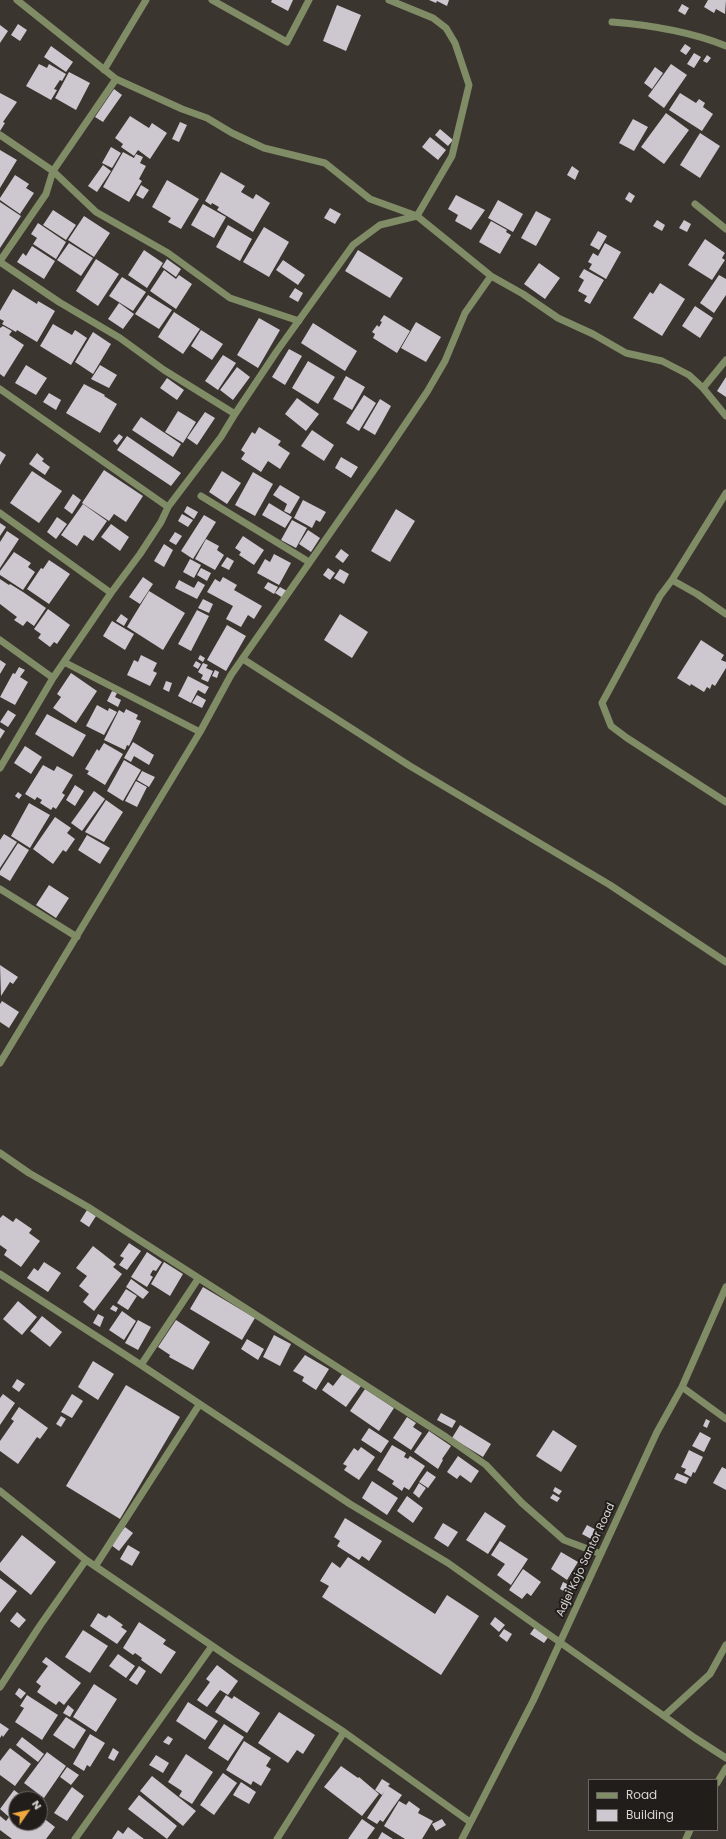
<!DOCTYPE html>
<style>
body{margin:0}
#map{position:relative;width:726px;height:1839px;overflow:hidden;background:#3b3530;font-family:Poppins,sans-serif}
canvas{display:block}
.legend{position:absolute;left:588px;top:1779px;width:130px;height:52px;box-sizing:border-box;background:#201d1b;border:1px solid #6a6764;margin:0;padding:5px 7px;list-style:none;font-size:12px;color:#d9d5d2}
.legend li{display:flex;align-items:center;gap:8px;height:20px}
.legend b{width:20px;border:1px solid #6a6764}
.north{position:absolute;left:8px;top:1791px;width:40px;height:40px;box-sizing:border-box;background:#201d1b;border:1px solid #6a6764;border-radius:50%;rotate:56deg;font-size:11px;font-weight:700;line-height:16px;text-align:center;color:#d9d5d2}
.north::after{content:'';display:block;margin:auto;width:14px;height:18px;background:#f0a73e;clip-path:polygon(50% 0,100% 100%,50% 72%,0 100%)}
</style>
<div id="map">
<canvas width="726" height="1839"></canvas>
<ul class="legend">
<li><b style="height:5px;background:#808c65"></b>Road</li>
<li><b style="height:11px;background:#cdc7cf"></b>Building</li>
</ul>
<div class="north">N</div>
</div>
<script>
const g = document.querySelector('canvas').getContext('2d');
g.lineJoin = 'round';
function fill(path, color) {
  g.fillStyle = color;
  g.fill(path, 'evenodd');
}
function stroke(path, color, width, dash) {
  g.strokeStyle = color;
  g.lineWidth = width;
  g.lineCap = dash ? 'butt' : 'round';
  g.setLineDash(dash || []);
  g.stroke(path);
}
function drawText(font, color, halo, rows, align = 'center') {
  g.font = font + ' Poppins,sans-serif';
  g.lineWidth = 4;
  g.setLineDash([]);
  g.textBaseline = 'middle';
  g.strokeStyle = halo;
  g.fillStyle = color;
  for (const [text, x, y, turn = 0] of rows) {
    g.save();
    g.translate(x, y);
    g.rotate((+turn || 0) * Math.PI / 180);
    g.textAlign = isNaN(turn) ? turn : align;
    if (halo) g.strokeText(text, 0, 0);
    g.fillText(text, 0, 0);
    g.restore();
  }
}
const building = new Path2D(`
 M272,0h21l-5,11 -17,-9z
 M429,0h20l-2,6 -10,-5 -1,2z
 M708,0h18l-1,14 -9,-5 -2,4 -10,-6z
 M682,4l7,4 -4,7 -7,-4z
 M337,5l24,10 -15,36 -23,-10z
 M18,24l9,6 -7,11 -9,-6z
 M0,25l8,6 -8,12z
 M685,44l6,4 -5,7 -6,-4z
 M51,46l22,16 -7,10 -22,-15z
 M694,53l7,4 -7,11 -7,-4z
 M707,55l4,3 -4,5 -4,-2z
 M39,64l8,4 2,-4 17,10 -4,7 -2,-1 -6,9 3,1 -6,10 -25,-14z
 M671,64l16,11 -23,33 -16,-12z
 M655,67l8,6 -11,16 -8,-6z
 M69,72l21,11 -14,27 -21,-12z
 M114,89l8,6 -19,27 -8,-5z
 M0,93l17,9 -14,20 2,1 -5,8z
 M680,93l16,10 3,-4 6,4 -2,4 10,7 -11,17 -33,-21z
 M666,113l23,17 -25,34 -23,-17z
 M130,116l19,12 3,-5 15,10 -17,26 -12,-9 -4,6 -13,-9 2,-3 -8,-6z
 M633,119l15,8 -14,24 -15,-8z
 M180,122l7,3 -8,17 -7,-3z
 M440,129l13,11 -5,6 -13,-11z
 M700,133l20,13 -20,32 -20,-13z
 M430,137l16,13 -8,10 -16,-13z
 M111,147l10,6 -9,15 -10,-5z
 M0,150l17,10 -17,28z
 M123,152l11,6 2,-4 7,3 -3,6 6,3 -7,13 3,2 -13,21 -26,-15z
 M103,165l8,6 -14,21 -9,-6z
 M572,166l7,5 -4,9 -8,-5z
 M221,172l24,14 -4,6 12,7 3,-5 14,9 -17,29 -36,-22 2,-3 -7,-4 -1,2 -6,-4z
 M15,175l14,9 -3,4 8,5 -14,21 -20,-14v-2z
 M167,180l32,19 -18,30 -13,-7 3,-4 -19,-11z
 M141,185l8,5 -6,9 -7,-4z
 M629,192l6,4 -4,7 -6,-4z
 M456,195l29,15 -14,20 -16,-9 3,-6 -10,-6z
 M498,200l25,14 -10,18 -25,-14z
 M0,202l21,14 -21,32z
 M203,204l23,13 -12,21 -23,-13z
 M330,208l11,6 -6,10 -11,-6z
 M53,210l23,15 -10,15 -23,-15z
 M536,211l15,8 -15,27 -15,-8z
 M84,216l26,17 -16,24 -26,-17z
 M657,220l8,5 -3,6 -9,-5z
 M684,220l7,4 -4,8 -8,-4z
 M491,221l16,9 -1,2 5,3 -11,19 -21,-12z
 M38,223l28,19 -10,17 -23,-15 4,-6 -6,-4z
 M228,225l24,14 -12,22 -24,-14z
 M264,227l25,15 -20,35 -26,-15z
 M598,231l9,5 -8,14 -9,-5z
 M705,239l20,14 -3,5 3,2 -13,20 -24,-15z
 M69,243l24,15 -12,18 -24,-16z
 M605,243l16,9 -15,27 -17,-10 3,-5 -4,-2 5,-9 5,3z
 M32,246l23,15 -11,18 -27,-17 6,-9 3,3z
 M144,250l19,13 -16,25 -19,-13z
 M358,250l45,28 -13,20 -45,-27z
 M96,259l23,15 -21,32 -22,-15z
 M167,259l14,10 -5,8 -14,-10z
 M283,260l22,15 -7,10 -22,-15z
 M539,263l21,15 -15,21 -21,-15z
 M584,269l20,11 -14,24 -6,-3 3,-5 -9,-5 6,-11 -5,-3z
 M164,270l12,9 3,-4 13,9 -16,25 -26,-18z
 M719,275l7,4v16l-12,18 -14,-10z
 M122,277l24,15 -13,19 -24,-15z
 M660,283l25,16 -23,37 -29,-18 17,-26 3,2z
 M295,288l8,5 -5,9 -9,-5z
 M13,289l24,15 1,-3 17,10 -18,31 -20,-12 -1,2 -14,-8 2,-3 -4,-2v-8z
 M148,295l24,15 -13,19 -24,-15z
 M119,303l15,11 -11,15 -15,-10z
 M695,306l18,12 -13,20 -18,-12z
 M174,312l26,17 -17,25 -25,-17z
 M384,315l26,16 -13,22 -24,-15 2,-4 -3,-2 5,-7 2,2 3,-5 -2,-1z
 M259,318l21,12 -22,38 -21,-13z
 M416,322l25,15 -15,25 -25,-14z
 M313,323l44,28 -12,20 -44,-28z
 M53,324l19,11 3,-5 12,8 -16,27 -31,-19z
 M3,326l9,5 -3,4 15,10 -20,32 -4,-3v-46z
 M201,330l22,14 -11,16 -21,-14z
 M93,332l18,12 -18,30 -18,-12z
 M289,349l13,7 -17,29 -13,-8z
 M223,355l13,8 -18,27 -13,-9z
 M308,361l27,16 -17,27 -26,-16z
 M26,365l21,13 -11,17 -21,-12z
 M100,365l17,10 -8,13 -18,-9z
 M237,367l13,10 -17,23 -13,-10z
 M346,376l19,11 -13,23 -19,-11z
 M726,377v20l-9,-6z
 M167,378l17,12 -7,10 -17,-12z
 M84,384l21,11 -1,1 13,8 -17,29 -34,-20z
 M49,393l12,7 -5,10 -13,-8z
 M364,395l12,8 -17,28 -13,-8z
 M297,398l22,16 -13,17 -21,-17z
 M380,399l11,7 -16,29 -12,-7z
 M178,411l18,11 -13,21 -18,-11z
 M205,412l10,6 -18,27 -10,-7z
 M141,417l40,27 -8,13 -41,-27z
 M259,427l22,14 -3,4 12,8 -10,16 -12,-8 -7,11 -20,-13 4,-6 -4,-3 11,-18 3,2z
 M312,430l22,15 -10,16 -23,-15z
 M119,434l4,3 -6,8 -4,-4z
 M127,436l54,37 -10,13 -54,-36z
 M0,451l6,4 -6,10z
 M37,453l7,6 -2,2 8,6 -5,8 -16,-11z
 M341,457l17,10 -7,11 -16,-10z
 M104,470l39,26 -17,26 -12,-8 -5,7 -27,-18z
 M32,471l30,20 -23,32 -29,-20z
 M222,471l19,12 -14,21 -18,-12z
 M253,472l20,12 -18,32 -20,-11z
 M280,485l20,12 -10,17 -6,-3 3,-7 -14,-9z
 M73,494l8,6 -9,14 -8,-6z
 M303,500l23,12 -6,10 -4,-2 -4,8 -18,-10z
 M269,503l23,14 -7,11 -23,-13z
 M83,504l24,17 -14,20 -9,-6 -7,11 -16,-11z
 M187,506l11,6 -4,7 -10,-7z
 M396,509l19,12 -25,41 -19,-11z
 M182,514l11,6 -5,7 -10,-6z
 M204,515l12,7 -23,37 -12,-8z
 M57,517l10,7 -11,15 -9,-7z
 M292,520l15,8 -11,20 -15,-8z
 M0,523l6,4 -6,9z
 M111,524l18,13 -9,14 -19,-14z
 M308,530l12,8 -9,14 -12,-8z
 M7,531l12,8 -19,29v-26z
 M175,532l7,4 -6,9 -7,-4z
 M243,536l21,14 -10,15 -15,-10 2,-3 -6,-4z
 M206,539l13,7 -2,4 7,5 -9,15 -20,-11z
 M164,544l9,6 -9,17 -10,-6z
 M341,549l8,6 -6,8 -8,-6z
 M14,552l17,11 -3,4 7,5 -12,18 -23,-15v-4z
 M274,554l17,9 -12,22 -22,-12 8,-14 5,3z
 M227,557l7,4 -5,9 -8,-4z
 M190,559l11,6 -7,13 -11,-6z
 M49,560l21,14 -21,30 -22,-15 14,-21 2,1z
 M201,568l10,5 -4,8 -10,-6z
 M328,568l7,5 -5,7 -7,-5z
 M340,569l9,5 -5,10 -10,-6z
 M143,577l10,7 -13,20 -11,-7z
 M223,577l14,8 -3,5 28,16 -8,13 -6,-4 -7,12 -15,-8 7,-13 -26,-14 8,-13 5,3z
 M0,579l9,6 1,-1 13,8 23,16 -12,18 -7,-5 -4,5 -9,-6 3,-3 -17,-13z
 M179,580l15,8 4,-7 7,4 -8,14 -22,-11z
 M268,582l10,5 -4,7 -10,-6z
 M280,587l7,4 -4,7 -8,-5z
 M149,591l36,22 -22,37 -36,-23z
 M203,599l10,5 -4,9 -11,-5z
 M48,609l22,16 -13,19 -3,-2 -4,5 -12,-9 3,-4 -7,-5z
 M197,610l12,6 -18,35 -13,-7z
 M121,614l7,5 -4,7 -8,-5z
 M340,614l28,18 -16,26 -28,-18z
 M112,621l22,13 -9,16 -22,-14z
 M227,625l19,11 -20,35 -19,-11z
 M701,640l23,15 -3,5 5,2v6l-11,18 -3,-2 -2,5 -3,-2 -3,5 -13,-8 -1,2 -13,-8z
 M141,655l16,8 -4,8 4,2 -7,13 -23,-11 7,-15 4,2z
 M200,655l5,3 -2,4 -5,-3z
 M0,660l6,4 -6,10z
 M196,661l5,3 -3,5 -5,-3z
 M203,663l5,2 -2,3 7,3 -5,11 -7,-3 2,-4 -5,-3z
 M19,667l6,3 -5,7 8,5 -13,23 -15,-8 13,-24 2,1z
 M215,670l4,2 -2,6 -5,-2z
 M71,673l26,18 -21,32 -23,-15 8,-11 -4,-3z
 M188,676l21,11 -4,7 -7,-4 -7,13 -13,-7z
 M166,681l6,2 -3,9 -6,-3z
 M112,691l5,2 -2,4 6,3 -3,7 -11,-6z
 M197,695l9,5 -4,8 -10,-5z
 M97,705l11,6 1,-3 8,4 -13,23 -18,-9z
 M126,709l12,6 -2,4 5,2 -12,25 -2,-1 -2,5 -21,-10 15,-30 5,3z
 M8,710l8,5 -8,12 -8,-5z
 M47,714l39,21 -13,22 -38,-23z
 M0,728l5,3 -5,8z
 M133,742l21,13 -5,10 -15,-9 -3,6 -7,-4z
 M104,743l19,11 -18,31 -18,-11 2,-3 -4,-2 12,-20 2,2z
 M25,746l17,11 -11,17 -17,-11z
 M124,760l17,10 -18,31 -16,-10z
 M43,765l11,6 3,-5 16,9 -11,18 3,2 -9,14 -3,-2 -2,3 -11,-7 2,-3 -5,-3 -2,3 -10,-6z
 M142,771l13,6 -6,10 -12,-7z
 M136,781l11,6 -10,20 -12,-6z
 M75,785l9,6 -9,15 -9,-6z
 M94,791l11,8 -23,32 -11,-8z
 M18,792l4,3 -3,4 -4,-3z
 M106,800l17,12 -19,30 -19,-10z
 M29,803l21,12 -20,33 -19,-12z
 M55,817l16,11 -4,5 8,6 -9,13 -3,-2 -10,14 -20,-15z
 M4,834l13,8 -17,26v-28z
 M87,835l23,13 -10,16 -22,-14z
 M18,843l11,7 -19,31 -10,-6v-4z
 M49,885l20,13 -13,20 -20,-13z
 M0,965l18,12 -5,7 -3,-2 -9,14z
 M2,1001l17,11 -10,16 -9,-6v-18z
 M87,1210l9,6 -7,11 -9,-6z
 M3,1215l10,7 3,-4 16,11 -3,4 11,8 -19,26 -17,-12 3,-5 -7,-5v-27z
 M129,1243l12,8 -14,19 -8,-5 5,-7 -4,-2z
 M93,1246l23,18 -3,3 9,7 -28,37 -11,-9 6,-8 -10,-8 8,-10 -11,-8z
 M147,1252l15,10 -6,9 -3,-1 -3,5 3,2 -6,10 -16,-10z
 M44,1262l17,11 -13,19 -21,-14 7,-10 4,3z
 M164,1262l19,12 -13,22 -19,-12z
 M131,1279l18,13 -6,7 -17,-12z
 M203,1287l52,31 -13,22 -52,-31z
 M126,1289l11,7 -9,14 -11,-7z
 M18,1301l19,16 -15,18 -19,-16z
 M113,1305l5,3 -2,4 -6,-3z
 M122,1311l14,10 -12,19 -15,-10z
 M98,1314l6,3 -4,10 -7,-4z
 M42,1316l20,16 -12,15 -20,-16z
 M138,1320l13,7 -13,23 -13,-7z
 M176,1320l34,22 -17,28 -24,-13 1,-2 -12,-8z
 M274,1335l17,9 -11,22 -17,-9z
 M247,1339l17,10 -6,11 -17,-11z
 M305,1355l24,14 -13,21 -14,-9 2,-4 -11,-6z
 M93,1361l21,13 -16,26 -20,-13z
 M343,1373l18,13 -15,21 -24,-17 6,-8 5,4z
 M17,1379l8,5 -6,8 -7,-5z
 M126,1385l54,32 -60,102 -54,-33z
 M365,1389l29,19 -15,23 -29,-20z
 M3,1394l12,9 -15,22v-27z
 M72,1394l11,7 -11,17 -11,-6z
 M19,1407l29,21 -8,11 -3,-2 -19,27 -18,-13v-10l14,-20 -3,-2z
 M441,1413l15,8 -4,7 -15,-8z
 M61,1416l5,3 -5,8 -5,-3z
 M407,1417l9,6 -3,4 9,6 -11,17 -18,-12z
 M706,1419l4,2 -3,7 -4,-2z
 M460,1425l31,19 -8,13 -31,-19z
 M369,1428l20,13 -8,12 -20,-13z
 M553,1430l24,16 -16,26 -25,-16z
 M429,1431l22,15 -9,13 1,1 -5,9 -24,-17z
 M700,1432l11,6 -7,14 -12,-6z
 M392,1445l14,8 -2,4 4,2 2,-3 15,10 -16,24 -5,-3 -2,4 -10,-7 2,-3 -17,-11z
 M361,1447l14,10 -16,23 -15,-10 3,-4 -4,-2 11,-16 4,3z
 M689,1450l14,7 -8,16 -2,-1 -2,5 -7,-4 2,-4 -5,-2z
 M458,1456l21,15 -8,12 -11,-8 -3,4 -10,-7z
 M722,1467l4,2v21l-13,-7z
 M427,1471l9,6 -8,11 -9,-6z
 M677,1473l12,5 -3,6 -12,-5z
 M372,1481l26,17 -11,17 -25,-17z
 M419,1483l7,5 -7,10 -6,-5z
 M555,1487l7,4 -3,4 -6,-4z
 M553,1494l7,4 -3,4 -7,-4z
 M407,1496l16,12 -10,15 -16,-12z
 M485,1512l21,14 -18,28 -22,-14z
 M345,1518l37,23 -13,20 -7,-5 -3,4 -22,-14 3,-5 -6,-4z
 M443,1523l15,9 -10,15 -14,-9z
 M587,1525l11,6 -5,9 -11,-6z
 M125,1527l8,6 -14,18 -8,-6z
 M22,1535l34,27 -25,33 -31,-25v-7z
 M500,1541l28,18 -17,26 -14,-10 8,-11 -14,-9z
 M128,1545l12,7 -8,14 -12,-7z
 M561,1552l17,10 -11,18 -16,-11z
 M348,1557l87,57 12,-19 32,21 -38,59 -119,-78 7,-11 -9,-5 12,-19 8,6z
 M523,1569l18,13 -10,14 -4,-3 -5,6 -13,-9z
 M0,1578l17,13 -17,22z
 M563,1582l10,5 -4,7 -9,-5z
 M17,1612l9,8 -7,8 -9,-7z
 M98,1613l8,5 3,-3 14,10 -2,2 6,4 -10,13 -27,-18z
 M495,1617l10,8 -6,7 -9,-8z
 M139,1622l27,18 -3,4 13,8 -15,22 -20,-14 1,-2 -7,-5 -2,2 -10,-7z
 M535,1627l14,9 -5,7 -14,-9z
 M504,1629l8,5 -5,8 -8,-6z
 M83,1630l25,16 -18,27 -25,-16z
 M118,1654l17,12 -9,12 -17,-12z
 M46,1657l35,26 -17,22 -5,-4 -3,4 -19,-13 4,-6 -5,-4 12,-16 -6,-4z
 M217,1665l21,16 -10,14 -8,-5 -13,17 -10,-7 13,-18 -4,-3z
 M139,1666l7,5 -9,14 -8,-5z
 M94,1684l23,15 -21,33 -23,-15z
 M19,1688l7,5 -5,6 -6,-5z
 M27,1695l31,20 -16,25 -27,-18 9,-14 -4,-2z
 M226,1695l6,4 2,-3 26,17 -13,20 -32,-21z
 M188,1702l30,19 -13,19 -29,-19z
 M68,1705l6,5 -4,7 -7,-4z
 M279,1712l36,23 -12,19 -6,-4 -9,13 -30,-20z
 M66,1717l20,13 -12,19 -21,-14z
 M0,1723l9,6 -6,8 -1,-2 -2,3z
 M224,1724l20,13 -16,24 -20,-13z
 M90,1734l15,9 -15,24 -3,-2 -3,6 -11,-7z
 M168,1736l5,3 -4,6 -6,-3z
 M22,1737l22,17 -6,8 -22,-17z
 M244,1741l27,17 -5,8 5,3 -10,17 -8,-5 -2,4 -25,-15z
 M10,1748l21,16 -16,22 -15,-11v-14z
 M113,1748l6,4 -5,9 -6,-3z
 M47,1752l19,14 -22,32 -20,-15z
 M186,1754l27,18 -21,32 -13,-8 3,-5 -14,-9z
 M156,1755l13,8 -6,10 -14,-8z
 M341,1766l17,12 1,-1 20,17 -17,22 -38,-29z
 M67,1767l12,8 -8,10 -11,-8z
 M223,1773l14,10 -23,32 -14,-10z
 M152,1776l44,35 -13,15 -43,-35z
 M382,1779l8,5 -2,2 14,9 -19,27 -3,-2 -3,4 -10,-6 18,-27 -3,4 -7,-5z
 M241,1782l15,10 -7,12 -16,-9z
 M72,1787l12,9 -17,25 -13,-8z
 M14,1790l12,9h-10v24h24v-4l2,-2 13,10 -9,12h-34l-12,-9v-14l6,5 3,-4 -9,-8z
 M139,1795l38,31 -10,13 -39,-30z
 M399,1801l7,4 3,-4 11,8 -2,4 15,8 -11,18h-17l-21,-13z
 M362,1819l13,9 -8,11h-19z
 M442,1819l4,6 -10,6 -4,-7z
 M128,1827l16,12h-32l6,-9 5,4z
 M382,1832l11,7h-15z`);
const minor = new Path2D(`
 M17,0l99,79 66,30 25,9 25,15 32,15 61,15 45,36 47,17 74,60 32,18 35,24 35,16 33,19 36,8 27,14 14,13 23,28
 M212,0l75,42 22,-42
 M612,22c37,3 80,10 114,24
 M104,70l42,-70
 M0,135l53,36 43,41 72,41 62,45 69,23
 M695,204l31,25
 M0,261l46,-67 7,-23 63,-92
 M0,262l59,40 61,36 44,32 71,44
 M703,388l23,-28
 M0,389l168,118
 M726,493l-54,87 -12,16 -58,107 9,23 16,12 99,64
 M201,496l108,66
 M0,513l111,80
 M672,580l25,14 29,20
 M0,640l53,38
 M243,659l167,107 200,119 116,77
 M64,662l136,70
 M0,768l53,-90 58,-85 29,-39 21,-32 7,-15 53,-70 14,-23 42,-63 76,-106 27,-20 37,-9 35,-60 17,-71 -14,-42 -9,-15 -13,-10 -44,-18
 M0,889l77,48
 M0,1063l200,-331 31,-57 148,-212 48,-71 18,-31 20,-48 26,-37
 M0,1153l29,20 59,34 358,230 40,28 36,38 42,37 37,14
 M0,1274l141,91 209,139 98,59 247,175 31,20
 M141,1365l57,-86
 M682,1387l44,32
 M0,1491l86,69 147,100 111,72 126,90
 M96,1565l103,-160
 M0,1687l39,-60 47,-67
 M664,1716l46,-42 16,-29
 M717,1783l9,-15
 M75,1839l137,-193
 M277,1839l67,-107
 M462,1839l71,-138 124,-269 25,-45 44,-100
 M686,1839l4,-9`);
const streetNames = [
 ["Adjei Kojo Santor Road",586,1560,-65]
];
fill(building, '#cdc7cf');
stroke(minor, '#808c65', 7);
drawText('11px', '#d9d5d2', '#201d1b', streetNames);
</script>
